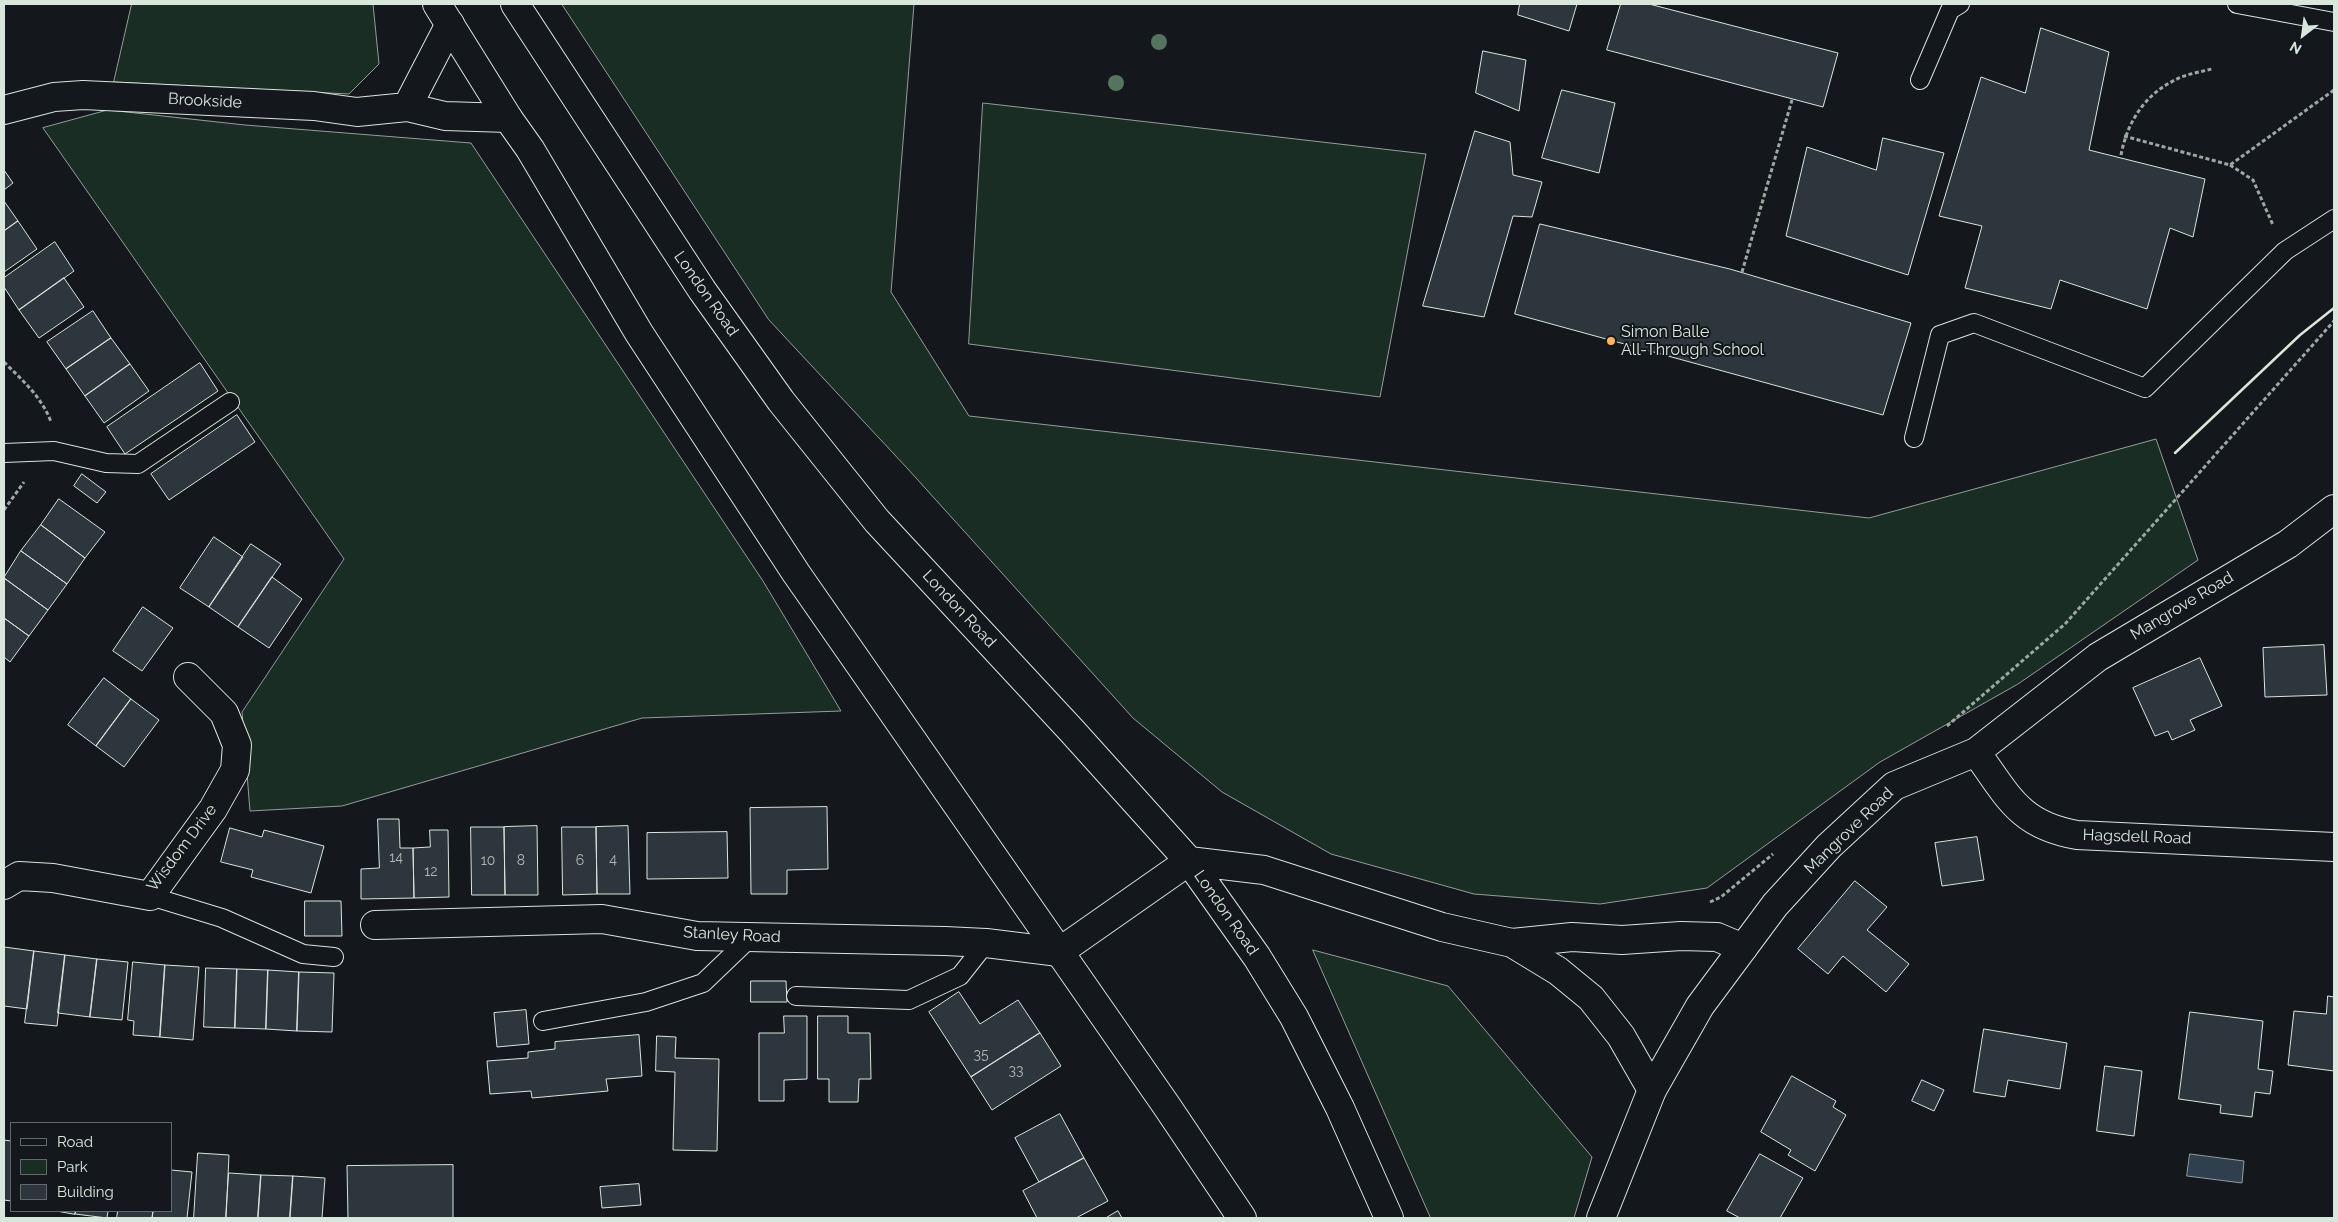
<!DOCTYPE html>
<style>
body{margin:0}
#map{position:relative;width:2338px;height:1222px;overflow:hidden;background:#14181c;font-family:Raleway,sans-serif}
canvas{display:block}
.frame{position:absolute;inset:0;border:5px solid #d8e6dc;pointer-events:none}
.legend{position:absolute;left:10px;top:1122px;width:162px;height:90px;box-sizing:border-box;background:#14181c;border:1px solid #626a69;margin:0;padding:6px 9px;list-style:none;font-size:15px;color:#d8e6dc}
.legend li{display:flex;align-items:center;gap:10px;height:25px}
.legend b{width:25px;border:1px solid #626a69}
.north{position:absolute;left:2278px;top:10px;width:50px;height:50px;-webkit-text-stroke:4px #14181c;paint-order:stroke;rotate:210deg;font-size:14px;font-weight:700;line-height:20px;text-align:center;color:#d8e6dc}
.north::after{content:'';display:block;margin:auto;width:18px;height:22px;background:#d8e6dc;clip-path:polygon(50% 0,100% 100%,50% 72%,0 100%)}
</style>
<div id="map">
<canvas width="2338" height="1222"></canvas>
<div class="frame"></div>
<ul class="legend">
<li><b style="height:6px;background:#14181c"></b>Road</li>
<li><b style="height:14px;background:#1a2d24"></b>Park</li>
<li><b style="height:14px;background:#2c363c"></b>Building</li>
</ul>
<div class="north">N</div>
</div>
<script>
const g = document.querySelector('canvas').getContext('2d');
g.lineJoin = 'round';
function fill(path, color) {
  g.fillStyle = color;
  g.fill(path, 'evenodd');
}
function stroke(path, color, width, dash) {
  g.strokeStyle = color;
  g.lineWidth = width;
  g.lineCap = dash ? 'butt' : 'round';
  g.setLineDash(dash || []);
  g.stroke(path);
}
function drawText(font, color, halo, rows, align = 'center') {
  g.font = font + ' Raleway,sans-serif';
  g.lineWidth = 4;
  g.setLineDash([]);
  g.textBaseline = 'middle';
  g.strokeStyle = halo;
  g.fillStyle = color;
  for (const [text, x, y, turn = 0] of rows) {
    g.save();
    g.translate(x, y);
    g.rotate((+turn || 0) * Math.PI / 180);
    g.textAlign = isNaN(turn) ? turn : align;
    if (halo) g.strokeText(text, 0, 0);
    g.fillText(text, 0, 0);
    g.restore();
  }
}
const green = new Path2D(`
 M132,4h241l6,60 -30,30 -235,-12z
 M562,4h352l-23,288 78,124 900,102 287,-79 42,121 -180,124 -138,78 -173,126 -107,16 -126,-10 -143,-40 -109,-62 -89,-74 -226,-250 -138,-148z
 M983,103l443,51 -46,243 -411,-53z
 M108,110l137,15 226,18 292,438 78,130 -199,7 -300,88 -92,5 -8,-99 102,-153 -301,-431z
 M1313,950l135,36 144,171 -18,61h-143z`);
const water = new Path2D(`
 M2190,1154l54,7 -2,22 -55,-7z`);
const building = new Path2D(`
 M1520,4h57l-8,27 -51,-16z
 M1621,4h28l189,49 -15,54 -216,-57z
 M2041,28l68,24 -20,98 116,29 -12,58 -23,-9 -23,81 -87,-29 -9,29 -86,-21 17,-62 -43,-10 42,-139 44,16z
 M1483,51l43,9 -7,51 -43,-18z
 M1562,90l53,13 -16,70 -57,-15z
 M1475,131l35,11 3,33 29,7 -10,35 -19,-1 -29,101 -61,-11z
 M1883,138l61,15 -36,122 -122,-39 21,-89 69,23z
 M4,170l9,13 -9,7z
 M4,201l14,20 -14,10z
 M18,221l19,28 -33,23v-41z
 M1540,224l190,45 181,54 -28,92 -368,-101z
 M55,242l19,29 -55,39 -15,-23v-9z
 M64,278l20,29 -45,31 -20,-28z
 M93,311l18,27 -45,31 -19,-27z
 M111,338l19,26 -45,32 -19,-27z
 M200,363l18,28 -93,63 -18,-27z
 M130,364l19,27 -45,32 -19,-27z
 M237,415l18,27 -86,58 -18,-26z
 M82,474l24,18 -9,11 -23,-17z
 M59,499l46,33 -20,26 -44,-33z
 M41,525l44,33 -18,26 -46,-33z
 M214,537l29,20 -34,50 -29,-19z
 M251,544l30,20 -43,63 -29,-20z
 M21,551l46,33 -19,26 -44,-32z
 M272,577l30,22 -33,49 -31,-21z
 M4,578l44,32 -19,26 -25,-18z
 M143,607l30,21 -31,43 -29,-20z
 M4,618l25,18 -19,26 -6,-5z
 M2324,645l3,50 -62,2 -2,-49z
 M2200,658l22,48 -32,14 5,10 -23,10 -4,-9 -13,5 -22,-48z
 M104,678l27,21 -35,47 -28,-21z
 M131,699l28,21 -35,47 -28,-21z
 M827,807l1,62 -41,1v24h-36l-1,-86z
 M378,819h21l1,29h13l1,50 -53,1v-30l18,-1z
 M537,826l1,69h-33l-1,-68z
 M628,826l2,68h-33l-1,-67z
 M471,827h33l1,68h-33z
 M562,827h34l1,67 -34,1z
 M230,828l32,9 2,-7 60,16 -13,47 -60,-16 2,-7 -32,-8z
 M430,830h18l1,67 -35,1 -1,-50 17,-1z
 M727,832l1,46 -81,1v-46z
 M1977,837l7,43 -42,6 -7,-43z
 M1855,881l32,26 -20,23 42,34 -23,28 -43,-36 -15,18 -30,-25z
 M305,901h36l1,35h-37z
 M4,947l30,4 -7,58 -23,-3z
 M34,951l31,4 -8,71 -32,-3z
 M65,955l32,4 -7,58 -32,-4z
 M97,959l31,3 -6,58 -32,-3z
 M133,962l32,3 -5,72 -27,-2 1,-14 -6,-1z
 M165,965l34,2 -6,73 -33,-3z
 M206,968l31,1 -2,59 -31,-1z
 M237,969l31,1 -2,59 -31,-1z
 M268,970l31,2 -2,59 -31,-2z
 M299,972l35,1 -2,59 -35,-1z
 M751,981h35l1,21h-36z
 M959,992l21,32 38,-24 22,33 -69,44 -42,-65z
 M2328,996l6,1v74l-46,-6 6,-54 32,3z
 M526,1010l3,34 -32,3 -3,-34z
 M2190,1012l73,9 -5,48 15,2 -3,23 -15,-2 -3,25 -32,-4 1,-8 -42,-6z
 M784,1016h23v63l-23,1v21h-25v-68h25z
 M818,1016h30v17h22l1,46h-12l-1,23h-29v-23h-11z
 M1984,1029l83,14 -7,46 -52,-9 -3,17 -31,-5z
 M1040,1033l21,33 -69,44 -21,-33z
 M639,1035l3,41 -36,3 2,12 -76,7 -1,-7 -41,3 -3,-33 41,-3v-6l27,-3v-7z
 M657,1036l19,1 -1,21 44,1 -2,92 -44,-1 2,-78 -19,-1z
 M2105,1066l37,5 -8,65 -37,-5z
 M1792,1076l44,25 -3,6 13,8 -31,56 -27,-16 3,-5 -30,-18z
 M1922,1080l22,10 -10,21 -22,-10z
 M1060,1114l24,44 -45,24 -24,-44z
 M4,1140l7,1v60l-7,-1z
 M198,1153l31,2 -3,63h-32z
 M1760,1154l43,24 -23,40h-40l-13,-7z
 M1084,1158l24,43 -32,17h-39l-14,-27z
 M453,1165v53h-105l-1,-52z
 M171,1170l21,2 -5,46h-35l1,-7h18z
 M229,1173l32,2 -3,43h-32z
 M261,1175l32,1 -3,42h-32z
 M293,1176l32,2 -3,40h-32z
 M639,1184l2,21 -39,3 -2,-21z
 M57,1211h19l-1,3z
 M76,1211h32l-1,7 -32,-4z
 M118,1211h35l-1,7h-35z
 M1118,1211l4,7h-16z`);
const path = new Path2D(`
 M2124,136l106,29 104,-75
 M2121,155c6,-32 23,-60 54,-75 11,-6 25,-8 37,-11
 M2230,165l23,15 20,45
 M1742,272l50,-172
 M4,362c18,18 38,35 47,60
 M4,510l20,-28
 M1947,726l118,-102 269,-303
 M1710,902l11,-5 52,-43`);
const lane = new Path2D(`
 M2237,4l97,18
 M1920,80l30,-70 10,-6
 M1914,438l26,-103 34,-12 171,65 140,-137 49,-32
 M4,453l50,-2 52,12 32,1 92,-62
 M150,896l72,22 81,36 31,3
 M796,996l113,4 51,-24 26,-33
 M543,1021l103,-19 57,-19 48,-46`);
const street = new Path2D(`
 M450,24l-43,83 38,9 63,2
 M4,110l50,-13 29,-2 231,11 43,6 50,-5
 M1976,752c32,44 43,73 101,83l257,12
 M4,885l15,-9 34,2 97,18 63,-87 22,-39 2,-25 -13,-32 -36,-36
 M375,925l227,-6 95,17 248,5 41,2 73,9
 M1601,1218l51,-128 48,-84 75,-101 54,-59 65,-60 82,-34 122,-95 190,-113 46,-35`);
const highway = new Path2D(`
 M437,4l71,114 22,31 109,184 157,240 370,532 76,113
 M515,4l187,286 79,111 96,120 195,210 117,130 68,96 37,60 46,91 49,110
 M1512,943l60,-6 50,3 59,-4 36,1 26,11
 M1059,952l130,-91 75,9 178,57 70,16 46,28 33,27 30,38 31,54`);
const wall = new Path2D(`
 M2175,453l125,-118 34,-27`);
const trees = [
 [1159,42],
 [1116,83]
];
const markers = [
 [1611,341,5,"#ffb74d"]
];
const numberNames = [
 ["14",396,858],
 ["4",613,860],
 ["10",488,861],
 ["8",521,861],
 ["6",580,861],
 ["12",431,872],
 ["35",981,1055],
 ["33",1016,1071]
];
const streetNames = [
 ["Brookside",205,101,3],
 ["London Road",706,294,55],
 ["Mangrove Road",2182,606,-31],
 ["London Road",959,609,47],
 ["Mangrove Road",1849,831,-44],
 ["Hagsdell Road",2137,837,2],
 ["Wisdom Drive",182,848,-53],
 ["London Road",1226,913,55],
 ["Stanley Road",732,935,3]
];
const poiNames = [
 ["Simon Balle",1621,332],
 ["All-Through School",1621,350]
];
fill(green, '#1a2d24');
stroke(green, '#939e99', 1);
fill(water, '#2f3f4d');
stroke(water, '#939e99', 1);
fill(building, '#2c363c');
stroke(building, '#d8e6dc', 1);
stroke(lane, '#d8e6dc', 20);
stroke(street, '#d8e6dc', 30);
stroke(highway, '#d8e6dc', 30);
stroke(path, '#9da8a2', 3, [4, 2.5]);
stroke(lane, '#14181c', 18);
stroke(street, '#14181c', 28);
stroke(highway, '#14181c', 28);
stroke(wall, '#d8e6dc', 2.5);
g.fillStyle = '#55745f';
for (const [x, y] of trees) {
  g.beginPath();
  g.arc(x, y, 8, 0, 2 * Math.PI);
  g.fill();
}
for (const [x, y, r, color] of markers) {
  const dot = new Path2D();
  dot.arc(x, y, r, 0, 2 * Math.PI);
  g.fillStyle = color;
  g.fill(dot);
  stroke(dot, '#14181c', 2);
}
drawText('14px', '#adbab4', null, numberNames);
drawText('16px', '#d8e6dc', '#14181c', streetNames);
drawText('16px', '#d8e6dc', '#14181c', poiNames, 'left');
</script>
